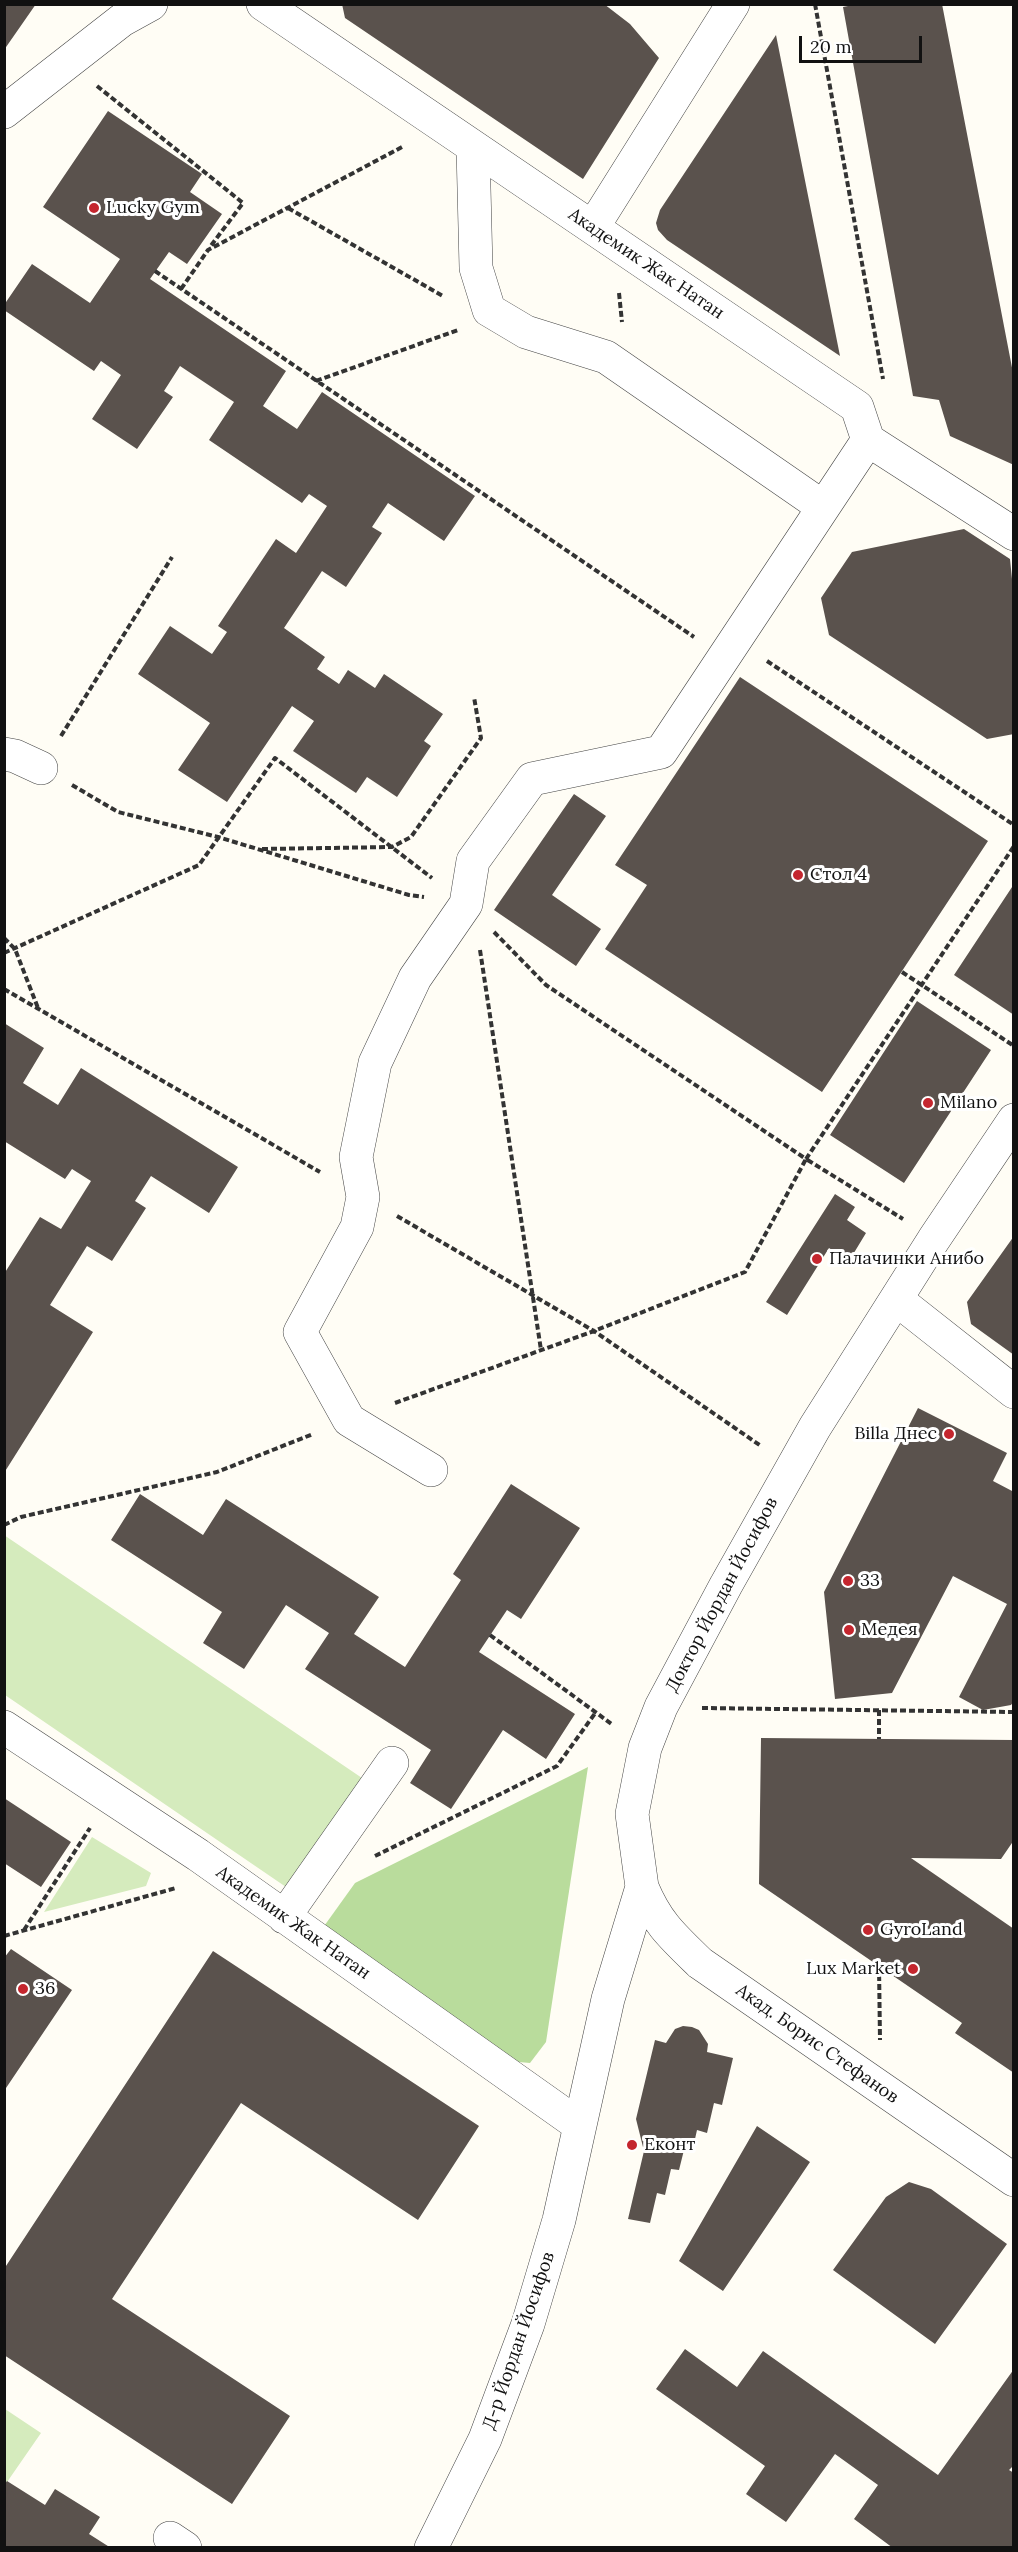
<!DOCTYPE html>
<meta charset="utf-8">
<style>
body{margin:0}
#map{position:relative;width:1018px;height:2552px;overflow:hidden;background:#fffdf5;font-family:Lora,serif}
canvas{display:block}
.frame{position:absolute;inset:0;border:6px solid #111;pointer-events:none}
.scale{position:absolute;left:799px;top:36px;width:123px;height:27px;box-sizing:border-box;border:3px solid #111;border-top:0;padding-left:8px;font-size:18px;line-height:21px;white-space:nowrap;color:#111;-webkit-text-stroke:4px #fff;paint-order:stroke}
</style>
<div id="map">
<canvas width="1018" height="2552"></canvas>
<div class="frame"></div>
<div class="scale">20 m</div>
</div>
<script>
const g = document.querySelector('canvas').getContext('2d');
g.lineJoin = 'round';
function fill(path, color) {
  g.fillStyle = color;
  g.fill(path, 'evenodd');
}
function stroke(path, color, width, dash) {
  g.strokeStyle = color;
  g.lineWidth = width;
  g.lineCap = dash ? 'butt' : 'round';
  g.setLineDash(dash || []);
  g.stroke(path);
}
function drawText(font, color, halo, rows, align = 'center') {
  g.font = font + ' Lora,serif';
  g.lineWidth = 6;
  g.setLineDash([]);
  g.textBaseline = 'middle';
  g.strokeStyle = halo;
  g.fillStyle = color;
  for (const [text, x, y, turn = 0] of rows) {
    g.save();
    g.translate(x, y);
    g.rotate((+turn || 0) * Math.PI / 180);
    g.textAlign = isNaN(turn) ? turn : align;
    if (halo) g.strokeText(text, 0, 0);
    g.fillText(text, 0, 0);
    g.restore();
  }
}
const green = new Path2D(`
 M4,1535l358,243 -76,109 -281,-192z
 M92,1837l59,36 -5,13 -102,26z
 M5,2409l36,24 -36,52z`);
const forest = new Path2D(`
 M588,1767l-42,275 -16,21 -22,-2 -186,-132 33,-46z`);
const building = new Path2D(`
 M4,4h32l-32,46z
 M342,4h262l26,20 29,34 -76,121 -238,-161z
 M858,4h84l72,374v87l-64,-29 -11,-36 -26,-4 -70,-389z
 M776,35l64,321 -173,-116 -9,-10 -2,-7 4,-13z
 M108,111l94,63 -12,18 32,22 -35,50 -18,-12 -19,27 136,92 -23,35 34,23 25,-37 153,104 -31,45 -56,-38 -16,24 10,6 -36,54 -24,-16 -38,57 41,29 -8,12 22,15 9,-14 27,18 9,-14 59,40 -19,27 7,5 -34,51 -30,-20 -11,16 -63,-42 21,-30 -22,-15 -65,96 -49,-32 32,-47 -72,-49 32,-48 42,28 15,-22 -9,-6 58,-87 20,14 31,-47 -18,-12 -7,9 -93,-63 25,-38 -54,-36 -16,25 9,6 -36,52 -45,-30 29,-44 -20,-14 -7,10 -90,-61v-5l28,-41 58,39 30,-44 -77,-52z
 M964,529l46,30 4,40v135l-27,5 -158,-104 -8,-37 31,-46z
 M740,677l248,164 -166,251 -217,-143 42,-64 -32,-20z
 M574,794l32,22 -54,79 49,34 -25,37 -82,-56z
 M1014,884v131l-60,-40z
 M917,1001l74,49 -87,133 -74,-48z
 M4,1023l40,25 -21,35 35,22 23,-37 157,99 -29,46 -58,-37 -16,25 11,7 -34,53 -25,-15 -37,59 43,27 -89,141v-199l36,-57 21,12 30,-48 -19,-12 -7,10 -61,-38z
 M835,1194l20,13 -8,13 19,13 -17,28 -20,-13 -42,67 -21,-13z
 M1014,1236v119l-43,-31 -4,-22z
 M918,1408l89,45 -14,28 21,11v209l-3,4 -28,5 -24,-13 48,-93 -54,-28 -61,117 -57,6 -11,-107z
 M511,1484l69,44 -59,91 -14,-9 -28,42 96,62 -29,45 -43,-29 -52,79 -41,-26 21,-33 -126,-81 24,-36 -43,-28 -42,64 -41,-26 19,-31 -111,-72 29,-46 63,41 23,-36 153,98 -25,37 51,33 56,-87 -8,-6z
 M761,1738l253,2v100l-13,19 -90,-1 103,71v144l-59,-40 7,-10 -203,-139z
 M4,1798l67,44 -30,45 -37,-24z
 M11,1949l61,41 -68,101v-133z
 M213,1951l266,175 -61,94 -177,-117 -129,196 178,117 -58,88 -228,-149v-86z
 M683,2026l9,1 7,3 9,14 -1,8 26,6 -11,47 -8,-2 -7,30 -10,-3 -4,18 -8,-2 -6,24 -8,-1 -6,26 -8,-2 -7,30 -22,-4 16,-68 -8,-32 19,-79 11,3 9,-14z
 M757,2126l53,36 -87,129 -44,-30z
 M909,2182l22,7 76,55 -72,100 -102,-74 53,-73z
 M685,2349l52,38 26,-36 175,124 76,-106v96l-5,5 5,3v75h-121l-39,-29 24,-34 -43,-31 -49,68 -40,-28 19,-28 -109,-77z
 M7,2481l38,24 10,-16 45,28 -11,17 22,14h-107v-63z`);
const path = new Path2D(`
 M815,4l68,375
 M97,86l146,117 -33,44
 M288,208l155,88
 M155,271l539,366
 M181,289l27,-39 196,-104
 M619,293l3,29
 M316,381l142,-51
 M767,661l247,164
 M61,736l111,-179
 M72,785l46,27 100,25 191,58 15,2
 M262,849l130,-2 19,-10 70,-99 -7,-41
 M494,932l52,53 260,174 208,-313
 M4,938l11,11 23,59
 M480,950l61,400
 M4,953l195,-88 76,-107 157,120
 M902,972l112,74
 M4,989l316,183
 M397,1216l197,115 167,115
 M395,1403l199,-72 151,-59 61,-113 97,60
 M4,1525l17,-8 196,-45 96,-38
 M490,1635l123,90
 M702,1708l312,4
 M879,1710v29
 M375,1856l182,-90 39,-54
 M24,1930l66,-102
 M4,1936l172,-48
 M879,1966l1,74`);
const minor = new Path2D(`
 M263,4l594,403 11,33 146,94
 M4,112l118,-92 29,-16
 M473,148l3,120 13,42 37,22 80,25 217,150
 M593,227l140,-223
 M4,754l11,2 26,12
 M896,1299l118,93
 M431,1470l-82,-50 -49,-88 57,-105 6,-30 -7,-40 19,-94 40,-85 51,-74 7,-43 59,-82 129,-27 207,-312
 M4,1727l194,128 381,270
 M642,1887c15,36 30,49 58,76l314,217
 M284,1917l108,-154
 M170,2538l15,10
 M431,2548l54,-109 43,-115 31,-104 49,-221 34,-112 -10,-73 13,-66 16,-41 65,-122 89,-158 119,-188 80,-119`);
const markers = [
 [94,208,6,"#c4262e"],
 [798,875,6,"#c4262e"],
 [928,1103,6,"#c4262e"],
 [817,1259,6,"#c4262e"],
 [949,1434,6,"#c4262e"],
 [848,1581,6,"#c4262e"],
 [849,1630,6,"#c4262e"],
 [868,1930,6,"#c4262e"],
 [913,1969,6,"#c4262e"],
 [23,1989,6,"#c4262e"],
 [632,2145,6,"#c4262e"]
];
const poiNames = [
 ["Lucky Gym",106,208],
 ["Стол 4",810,875],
 ["Milano",940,1103],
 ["Палачинки Анибо",829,1259],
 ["Billa Днес",937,1434,"right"],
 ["33",860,1581],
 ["Медея",861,1630],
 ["GyroLand",880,1930],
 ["Lux Market",901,1969,"right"],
 ["36",35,1989],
 ["Еконт",644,2145]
];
const streetNames = [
 ["Академик Жак Натан",646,264,34],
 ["Доктор Йордан Йосифов",722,1595,-62],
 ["Академик Жак Натан",293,1923,35],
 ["Акад. Борис Стефанов",817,2044,35],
 ["Д-р Йордан Йосифов",519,2341,-71]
];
fill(green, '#d5ebbd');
fill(forest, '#b9dc9c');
fill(building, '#5a524d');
stroke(minor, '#444', 34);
stroke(path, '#333', 4, [6, 3]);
stroke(minor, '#fff', 33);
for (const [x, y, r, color] of markers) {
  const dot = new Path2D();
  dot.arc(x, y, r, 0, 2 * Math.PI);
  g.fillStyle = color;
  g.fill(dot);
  stroke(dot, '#fff', 2);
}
drawText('18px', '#111', '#fff', poiNames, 'left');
drawText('18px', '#111', '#fff', streetNames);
</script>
